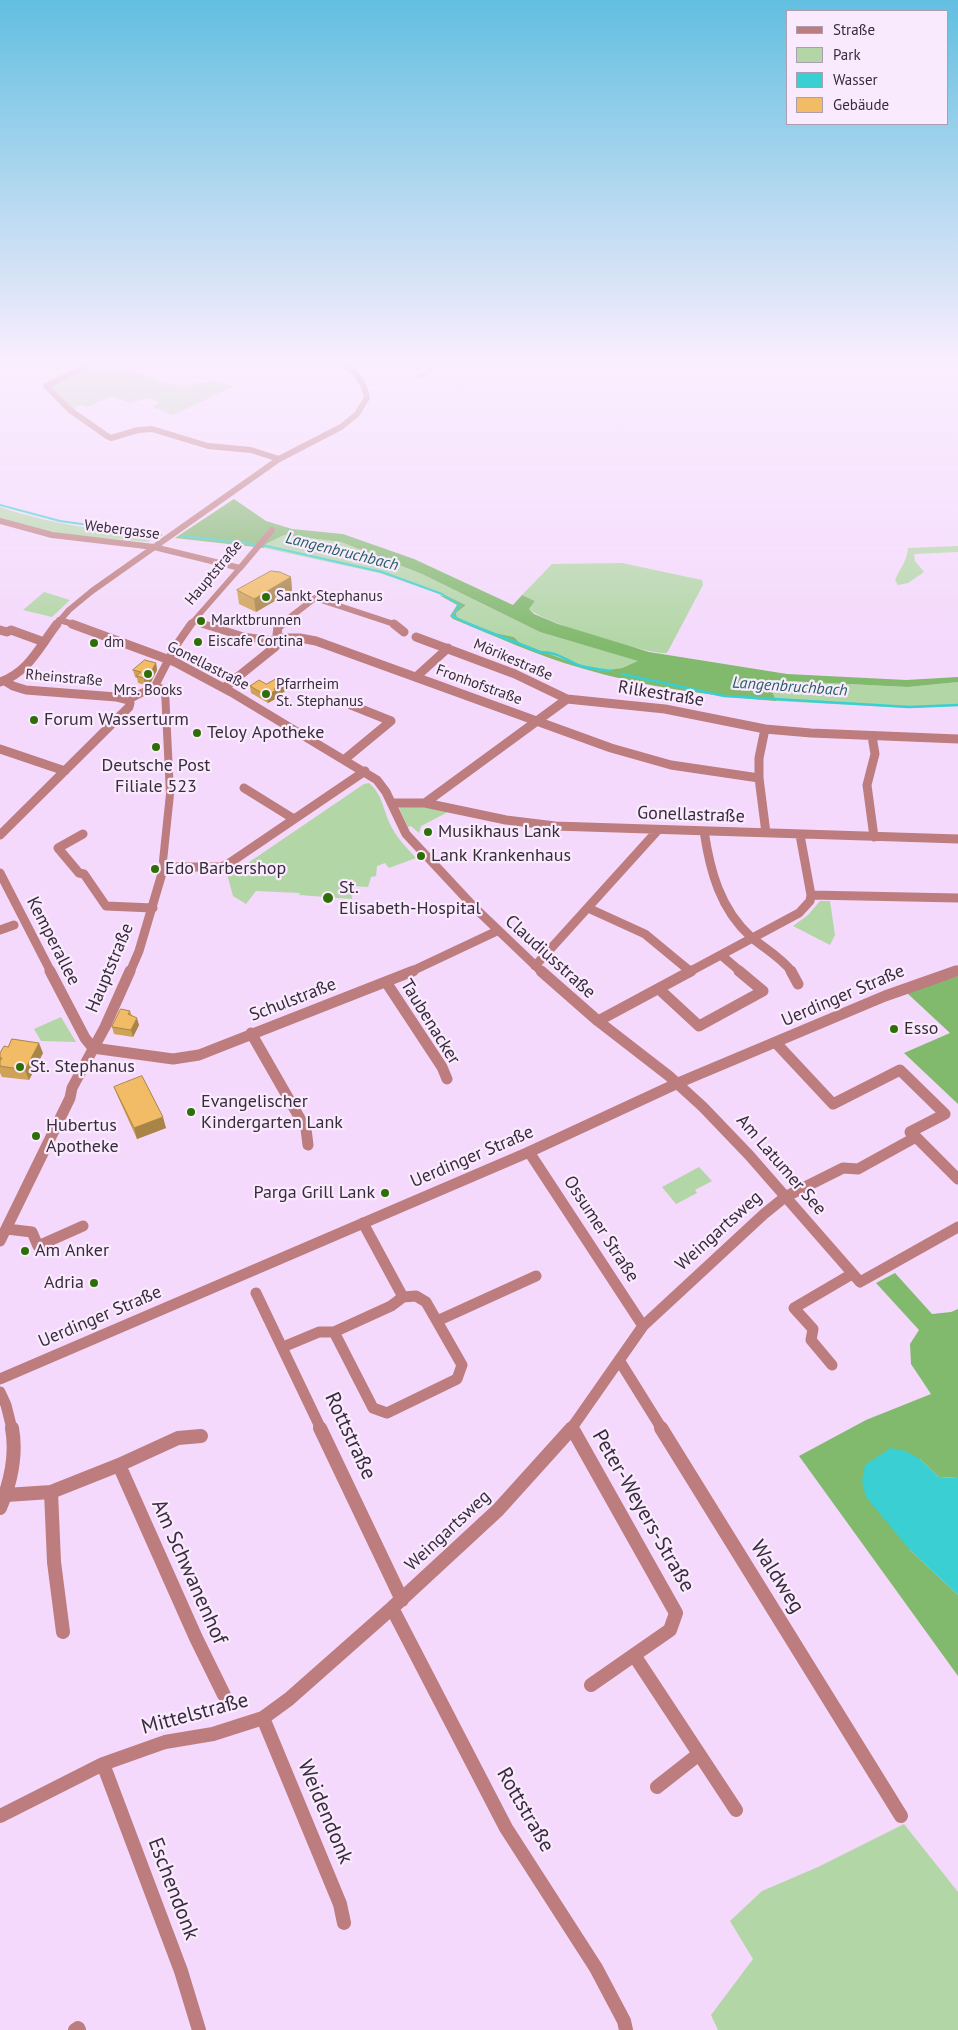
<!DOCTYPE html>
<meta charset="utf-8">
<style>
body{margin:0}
#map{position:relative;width:958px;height:2030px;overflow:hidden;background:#f4d9fc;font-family:"PT Sans",sans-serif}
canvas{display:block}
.legend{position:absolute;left:786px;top:10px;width:162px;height:115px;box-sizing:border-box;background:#f9ebfd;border:1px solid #ac9eb0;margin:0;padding:6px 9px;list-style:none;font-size:15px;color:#382b3c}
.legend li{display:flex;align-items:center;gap:10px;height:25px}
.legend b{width:25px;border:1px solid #ac9eb0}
</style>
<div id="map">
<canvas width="958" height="2030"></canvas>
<ul class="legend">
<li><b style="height:6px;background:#bd7c7d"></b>Straße</li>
<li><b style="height:14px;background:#b2d6a6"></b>Park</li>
<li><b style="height:14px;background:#39cfd3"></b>Wasser</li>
<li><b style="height:14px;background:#f1bc65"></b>Gebäude</li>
</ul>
</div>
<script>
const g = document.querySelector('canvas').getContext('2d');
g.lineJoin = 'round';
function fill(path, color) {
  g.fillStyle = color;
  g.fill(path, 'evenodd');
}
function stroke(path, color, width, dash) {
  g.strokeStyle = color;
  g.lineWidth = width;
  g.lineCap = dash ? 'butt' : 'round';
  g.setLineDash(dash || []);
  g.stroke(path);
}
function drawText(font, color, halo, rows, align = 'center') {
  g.font = font + ' "PT Sans",sans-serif';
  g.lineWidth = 4.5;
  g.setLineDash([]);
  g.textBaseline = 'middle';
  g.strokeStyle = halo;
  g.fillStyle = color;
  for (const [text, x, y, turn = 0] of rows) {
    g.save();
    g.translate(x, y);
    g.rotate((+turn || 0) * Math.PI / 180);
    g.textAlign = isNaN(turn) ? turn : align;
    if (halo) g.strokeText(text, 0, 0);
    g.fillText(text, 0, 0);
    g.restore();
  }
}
const green = new Path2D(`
 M100,361l79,26 32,-6 23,5 -61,29 -20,-8 6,-5 -12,-4 -17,5 -18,-7 -25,11 -5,-2 -10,4 -19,-16 -2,-7 4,-5z
 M442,361h5l-25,17 204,55 -209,-56z
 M0,507c53,18 100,23 156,29l-8,6 -94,-8 -54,-15z
 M284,535l57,7 81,32 118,58 99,29 -17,7 -20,4 -15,-4 -67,-25 -6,-6 -19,-4 -38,-15 -1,-5 10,-8 -17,-8 -70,-24 -115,-25 2,-4z
 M958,546v6l-44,2 1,7 9,11 -16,11 -10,2 -3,-5c5,-12 12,-19 13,-32z
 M622,563l80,17 1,5 -36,68c-19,2 -125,-31 -138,-44l6,-8 -13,-6 30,-31z
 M44,592l26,8 -18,17 -29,-7z
 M768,680l140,7 50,-5v24l-48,2 -134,-7z
 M369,783c13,11 14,25 20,39 6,14 17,25 27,36l-27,10 -4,-5 -8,3 -1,10 -5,1 -3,10 -15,-1 -1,13 -53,-4 1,-2 -44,-2 -10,13 -13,-8 -7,-26 16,-3 122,-83z
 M408,805l42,6 -29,15 -2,7 -8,-7 -3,1 -9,-19z
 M820,901h10l5,34 -5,10 -37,-19 15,-11z
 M61,1017l15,25 -35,-1 -7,-12z
 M699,1167l13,14 -17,9 2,3 -21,11 -14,-17z
 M904,1824l54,68v138h-240l-7,-15 42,-56 -23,-38 32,-30 56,-24z`);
const forest = new Path2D(`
 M234,499l32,22 26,8 51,5 71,25 99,46 9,-10 13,6 -6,8 5,5 24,10 91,28 138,22 119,6 52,-3v5l-50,5 -140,-7 8,21c-65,-5 -132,-14 -195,-33 -43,-12 -86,-32 -128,-49l-3,-3 7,-11 -18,-10 10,2 17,8 -10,8 1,5 38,15 19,4 6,6 67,25 15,3 20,-3 16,-7 -98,-29 -118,-58 -81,-32 -57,-7 -18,9 -2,4 -89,-10z
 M958,976v128l-54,-51 46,-20 -43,-40z
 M895,1273l37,41 19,-2 7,-3v169l-19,-1 -19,-18 -10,91 48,45v81l-159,-220 67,-36 65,-26 -20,-30 -1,-20 9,-14 -43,-47z`);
const water = new Path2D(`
 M891,1448l14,3 15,8 19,18 19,1v117l-48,-45 -44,-53 -4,-16 3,-16z`);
const streamFar1 = new Path2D(`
 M0,505l60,16 101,14
 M182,536l80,9 120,27 60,22 18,11 -8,11 20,9`);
const stream = new Path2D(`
 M469,624l71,28c18,0 24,7 38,13 10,4 23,4 33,6
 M622,674l102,22 185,11 49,-2`);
const pedestrianFar1 = new Path2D(`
 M193,621l14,4
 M190,625l50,-57`);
const pedestrian = new Path2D(`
 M203,624l42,13 33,4
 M155,686l10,4 5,104 -7,67 3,7
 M128,700l27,-14 20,-39 16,-23`);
const minorFar3 = new Path2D(`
 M97,361l-51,25 24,24 37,26 4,2 27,-8 14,-1 56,17 43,4 28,9
 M0,521l52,14 102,12 86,21 32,-38
 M59,620l18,5
 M280,625l35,-27 82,27`);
const minorFar2 = new Path2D(`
 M72,624l103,38 56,30 146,88 9,12 20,42 69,74 67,64
 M394,624l10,8
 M0,630l7,2 4,-2 33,12
 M416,637l99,37 52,25
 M281,638l-4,-3 1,-8 4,-3
 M416,677l32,-29
 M224,688l51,-41 6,-9h19l16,3 295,107 60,17 88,13
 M765,729l-6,29v20l7,55
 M872,736l3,18 -8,31 7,52
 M0,749l65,22
 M345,759l46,-38 -40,-16
 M244,788l50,31
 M392,803h33l142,-104 98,10 100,20 46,4 147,6
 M425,803l81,17 49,6 403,13
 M704,831c6,40 16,78 47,106 14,12 30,20 41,35
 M83,834l-25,14 21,25 5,1 22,32 47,2
 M0,835l129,-128 1,-4 -2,-3 -12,-3 -90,-7 -13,-4 -8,-5
 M0,873l51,99
 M811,895l147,3
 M588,908l57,26 46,38
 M0,930l14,-5
 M721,955l20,17
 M535,966l123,-136
 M130,972l9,-21 24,-81 8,-3h50l7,-3 137,-93
 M410,972l87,-41
 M689,972l110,-59 11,-12 1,-6 -11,-60`);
const minorFar1 = new Path2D(`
 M50,971l35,67 8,10
 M541,971l57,50 71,55 34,31 46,48 111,127 98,-55
 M791,971l7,13
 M386,982l56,85 5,12
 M659,989l40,37 64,-35 -24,-20
 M598,1021l93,-50
 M251,1033l55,96 2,16
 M93,1048l80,11 26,-4 214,-84
 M916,1137l42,42
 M529,1152l114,174
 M7,1229l25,3 6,14 45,-20
 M0,1241l70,-143 2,-10 33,-61 25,-56
 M256,1293l65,136
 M437,1321l99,-45
 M334,1332l39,76 14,5 70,-34 5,-14 -36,-63 -10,-6 -13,1
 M283,1347l36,-15h15l57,-26 12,-9 -40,-74
 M619,1360l43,69
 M832,1365l-21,-25 2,-11 -19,-21 58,-34
 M571,1429l72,-103 121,-112 21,-17 58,-29 15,1 58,-32 -6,-5 35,-18 -45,-44 -67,34 -57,-61`);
const minor = new Path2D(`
 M320,1428l82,172
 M572,1428l104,185 -6,17 -36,25 102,155
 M661,1428l240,388
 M119,1465l77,173 28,57
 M51,1492l3,70 9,70
 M6,1495l45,-3 68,-27 59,-27 23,-2
 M392,1608l114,220 90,140 28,53 2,9
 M591,1685l43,-30
 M263,1718l77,186 4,19
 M103,1764l78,207 18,59
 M657,1787l42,-33
 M0,1816l103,-52 62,-22 48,-8 50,-16 26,-19 103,-91 106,-98 74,-82
 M75,2030l3,-2 1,2`);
const tertiaryFar3 = new Path2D(`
 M56,625l13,-15 23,-19 187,-132 62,-32 16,-13 10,-16c-3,-17 -12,-27 -26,-37`);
const tertiaryFar2 = new Path2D(`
 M0,682c29,-10 39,-35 57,-58
 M952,972l6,-2`);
const tertiaryFar1 = new Path2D(`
 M0,1379l529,-227 149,-69 207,-87 71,-25
 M0,1392l6,13 6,24`);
const tertiary = new Path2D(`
 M0,1508c11,-26 17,-52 12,-80`);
const wall = new Path2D(`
 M291,577l1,14 -36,21 -17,-8 -2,-14z
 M156,663l1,7 -6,12 -6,3 -7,-2 -1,-5 -2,-1 -2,-7z
 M266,684l21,6 -10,6v2l-9,5 -17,-10 -1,-7z
 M130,1011l2,5 7,9 -6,12 -19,-3 -2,-7z
 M0,1053h43l-14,27 -27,-3 -2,-4z
 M114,1087l52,41 -29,11 -19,-42z`);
const shadedWall = new Path2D(`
 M291,577l1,14 -36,21 -2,-13z
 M156,663l1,7 -6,12 -6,3 -1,-7z
 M286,683l1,7 -10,6v2l-9,5 -1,-7 7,-7z
 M137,1018l2,7 -6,12 -2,-7z
 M39,1043l4,10 -14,27 -4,-10z
 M163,1117l3,11 -29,11 -3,-11z`);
const building = new Path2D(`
 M271,571l9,1 11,5 -37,22 -17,-9z
 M145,660l11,3 -7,12 -5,3 -8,-2 5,-4 -8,-2z
 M278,678l8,5 -12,6 2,1 -9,6 -17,-10 9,-6 7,4z
 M121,1009l9,2 -2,3 9,4 -6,12 -19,-3z
 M12,1039l27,4 -14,27 -25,-4v-5l2,-3h-2v-5l4,-7 4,1z
 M142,1076l21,41 -29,11 -20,-41z`);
const markers = [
 [266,597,5,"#2d6f06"],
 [201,621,5,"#2d6f06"],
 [198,642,5,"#2d6f06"],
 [94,643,5,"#2d6f06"],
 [148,674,5,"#2d6f06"],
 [266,694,5,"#2d6f06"],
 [34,720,5,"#2d6f06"],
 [197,733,5,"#2d6f06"],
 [156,747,5,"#2d6f06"],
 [428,832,5,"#2d6f06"],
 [421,856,5,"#2d6f06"],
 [155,869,5,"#2d6f06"],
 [328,898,6,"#2d6f06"],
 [894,1029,5,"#2d6f06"],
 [20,1067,5,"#2d6f06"],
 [191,1112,5,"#2d6f06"],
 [36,1136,5,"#2d6f06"],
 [385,1193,5,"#2d6f06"],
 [25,1251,5,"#2d6f06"],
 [94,1283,5,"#2d6f06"]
];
const farStreetnames = [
 ["Webergasse",122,530,7],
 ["Hauptstraße",214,573,-50],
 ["Mörikestraße",513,660,23],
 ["Gonellastraße",208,666,27],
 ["Rheinstraße",64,678,5],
 ["Fronhofstraße",479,685,20]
];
const farPoinames = [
 ["Sankt Stephanus",276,597],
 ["Marktbrunnen",211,621],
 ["Eiscafe Cortina",208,642],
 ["dm",104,643],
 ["Pfarrheim",276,685],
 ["St. Stephanus",276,702],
 ["Mrs. Books",148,691,"center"]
];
const farWaternames = [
 ["Langenbruchbach",342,552,14],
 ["Langenbruchbach",790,687,4]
];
const streetNames = [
 ["Rilkestraße",661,694,9],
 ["Gonellastraße",691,815,2],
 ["Kemperallee",53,941,63],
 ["Claudiusstraße",550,957,42],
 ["Hauptstraße",110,968,-67],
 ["Uerdinger Straße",843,996,-23],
 ["Schulstraße",293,1000,-21],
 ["Taubenacker",430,1022,58],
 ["Uerdinger Straße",472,1157,-23],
 ["Am Latumer See",781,1165,49],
 ["Ossumer Straße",601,1229,57],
 ["Weingartsweg",719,1231,-42],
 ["Uerdinger Straße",100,1317,-23],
 ["Weingartsweg",448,1531,-43]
];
const poiNames = [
 ["Forum Wasserturm",44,720],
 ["Teloy Apotheke",207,733],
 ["Deutsche Post",156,766,"center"],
 ["Filiale 523",156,787,"center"],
 ["Musikhaus Lank",438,832],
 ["Lank Krankenhaus",431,856],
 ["Edo Barbershop",165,869],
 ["St.",339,888],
 ["Elisabeth-Hospital",339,909],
 ["Esso",904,1029],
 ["St. Stephanus",30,1067],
 ["Evangelischer",201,1102],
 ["Kindergarten Lank",201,1123],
 ["Hubertus",46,1126],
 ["Apotheke",46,1147],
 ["Parga Grill Lank",375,1193,"right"],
 ["Am Anker",35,1251],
 ["Adria",84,1283,"right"]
];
const nearStreetnames = [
 ["Rottstraße",350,1436,65],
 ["Peter-Weyers-Straße",643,1511,60],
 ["Am Schwanenhof",189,1572,66],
 ["Waldweg",777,1577,58],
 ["Mittelstraße",195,1714,-15],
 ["Rottstraße",525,1810,60],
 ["Weidendonk",325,1812,67],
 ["Eschendonk",173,1889,69]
];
fill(green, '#b2d6a6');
fill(forest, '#81b96d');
fill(water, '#39cfd3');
stroke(streamFar1, '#39cfd3', 2);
stroke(stream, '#39cfd3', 2.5);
stroke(pedestrianFar1, '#bd7c7d', 5.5);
stroke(pedestrian, '#bd7c7d', 8);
stroke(minorFar3, '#bd7c7d', 6);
stroke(minorFar2, '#bd7c7d', 9);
stroke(minorFar1, '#bd7c7d', 11);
stroke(minor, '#bd7c7d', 14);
stroke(tertiaryFar3, '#bd7c7d', 6);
stroke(tertiaryFar2, '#bd7c7d', 9);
stroke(tertiaryFar1, '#bd7c7d', 11);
stroke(tertiary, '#bd7c7d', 14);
fill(wall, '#cfa257');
fill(shadedWall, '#a98447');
fill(building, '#f1bc65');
stroke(building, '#a98447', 1);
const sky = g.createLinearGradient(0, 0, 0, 646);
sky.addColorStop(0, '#62bfe0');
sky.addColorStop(0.56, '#faeefe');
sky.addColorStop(1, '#faeefe00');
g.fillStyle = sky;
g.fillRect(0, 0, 958, 646);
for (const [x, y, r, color] of markers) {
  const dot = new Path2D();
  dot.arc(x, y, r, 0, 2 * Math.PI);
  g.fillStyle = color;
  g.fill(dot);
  stroke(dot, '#f9ebfd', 2);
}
drawText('15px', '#382b3c', '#f9ebfd', farStreetnames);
drawText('15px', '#382b3c', '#f9ebfd', farPoinames, 'left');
drawText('italic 16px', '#245f61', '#f9ebfd', farWaternames);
drawText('18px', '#382b3c', '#f9ebfd', streetNames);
drawText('18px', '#382b3c', '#f9ebfd', poiNames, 'left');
drawText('21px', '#382b3c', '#f9ebfd', nearStreetnames);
</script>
